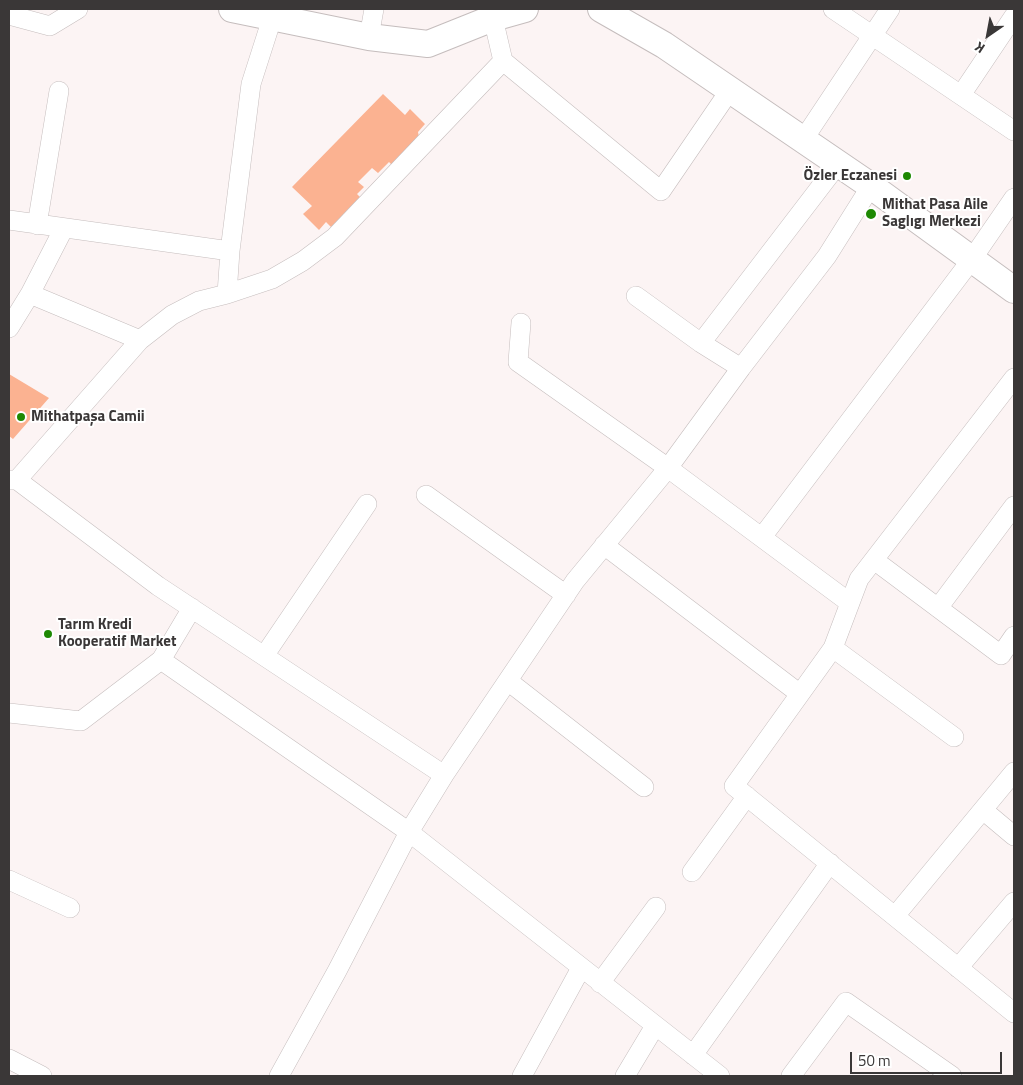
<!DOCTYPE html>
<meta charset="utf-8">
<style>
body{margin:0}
#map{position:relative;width:1023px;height:1085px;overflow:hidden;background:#fcf4f4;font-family:"Titillium Web",sans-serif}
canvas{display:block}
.frame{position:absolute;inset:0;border:10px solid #3a3737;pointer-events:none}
.north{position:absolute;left:963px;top:10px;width:50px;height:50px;-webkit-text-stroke:4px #fff;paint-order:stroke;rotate:213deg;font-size:14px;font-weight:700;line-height:20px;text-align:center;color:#3a3737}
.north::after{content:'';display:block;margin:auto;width:18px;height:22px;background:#3a3737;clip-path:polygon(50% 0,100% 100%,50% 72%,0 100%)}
.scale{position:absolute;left:850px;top:1052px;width:152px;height:22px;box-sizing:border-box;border:2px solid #3a3737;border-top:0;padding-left:6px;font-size:15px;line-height:18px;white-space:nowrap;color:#3a3737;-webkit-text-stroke:4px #fff;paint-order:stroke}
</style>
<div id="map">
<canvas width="1023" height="1085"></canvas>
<div class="frame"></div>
<div class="north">K</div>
<div class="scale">50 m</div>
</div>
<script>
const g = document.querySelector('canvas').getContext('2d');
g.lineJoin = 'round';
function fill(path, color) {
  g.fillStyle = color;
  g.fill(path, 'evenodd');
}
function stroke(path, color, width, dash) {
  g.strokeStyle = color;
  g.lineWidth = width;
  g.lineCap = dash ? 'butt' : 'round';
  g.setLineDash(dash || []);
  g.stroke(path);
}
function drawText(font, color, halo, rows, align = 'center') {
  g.font = font + ' "Titillium Web",sans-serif';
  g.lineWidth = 4;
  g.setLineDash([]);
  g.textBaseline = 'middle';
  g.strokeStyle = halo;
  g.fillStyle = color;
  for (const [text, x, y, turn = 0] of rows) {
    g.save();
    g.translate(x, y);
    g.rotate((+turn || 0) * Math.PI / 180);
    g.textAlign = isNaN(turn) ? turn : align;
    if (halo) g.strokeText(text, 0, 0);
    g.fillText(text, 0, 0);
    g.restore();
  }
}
const building = new Path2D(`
 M383,94l22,21 5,-6 15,15 -7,8 1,5 -27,28 -3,-3 -11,11 -6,-5 -14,14 6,5 -7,7 3,3 -29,30 -5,-5 -7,8 -16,-16 9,-8 -20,-19z
 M9,374l40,24 -36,41 -4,-3z`);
const street = new Path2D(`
 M833,9l181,122
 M9,15l41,11 28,-17
 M369,37l5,-28
 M503,61l158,130 69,-101
 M961,95l53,-79
 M803,140l87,-131
 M9,220l221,31
 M37,225l22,-134
 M64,228l-34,66 110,46
 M227,294l3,-43 21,-167 24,-75
 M636,296l65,47 40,25
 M521,323l-3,39 150,106 182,135
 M9,328l21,-34
 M701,343l137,-179
 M1014,378l-155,201 -26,69 -99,138 280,227
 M9,480h8l141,106 286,189 131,-194 93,-113 73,-100 86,-112 44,-70
 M17,480l123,-140 32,-25 27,-14 28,-7 45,-15 31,-18 32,-24 168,-176 -10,-43
 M426,495l140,100
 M762,537l210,-278 42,-61
 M604,545l196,149
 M874,560l127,95 13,-19
 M938,608l76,-102
 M833,648l121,89
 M264,656l103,-152
 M161,660l248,172 311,244
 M508,681l136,106
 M9,713l72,8 80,-61 31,-52
 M983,810l31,26
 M692,872l55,-76
 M9,880l61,28
 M895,916l119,-144
 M958,968l56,-66
 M600,983l56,-76
 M693,1055l137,-192
 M9,1059l33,17
 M279,1076l58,-105 72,-139 35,-57
 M522,1076l59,-108
 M625,1076l30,-50
 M791,1076l55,-74 106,74`);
const secondary = new Path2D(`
 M232,9l137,28 59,7 65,-26 32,-9
 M601,9l63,36 207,141 143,104`);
const markers = [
 [907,176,5,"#1e8903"],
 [871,214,6,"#1e8903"],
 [21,417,5,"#1e8903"],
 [48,634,5,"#1e8903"]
];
const poiNames = [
 ["Özler Eczanesi",897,176,"right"],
 ["Mithat Pasa Aile",882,205],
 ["Saglıgı Merkezi",882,222],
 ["Mithatpaşa Camii",31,417],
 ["Tarım Kredi",58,625],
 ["Kooperatif Market",58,642]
];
fill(building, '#fbb291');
stroke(street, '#c5bdbd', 20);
stroke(secondary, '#c5bdbd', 28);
stroke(street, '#fff', 19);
stroke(secondary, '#fff', 26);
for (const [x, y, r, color] of markers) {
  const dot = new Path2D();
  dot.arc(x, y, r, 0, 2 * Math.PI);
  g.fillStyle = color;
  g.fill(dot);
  stroke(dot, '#fff', 2);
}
drawText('bold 15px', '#3a3737', '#fff', poiNames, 'left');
</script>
